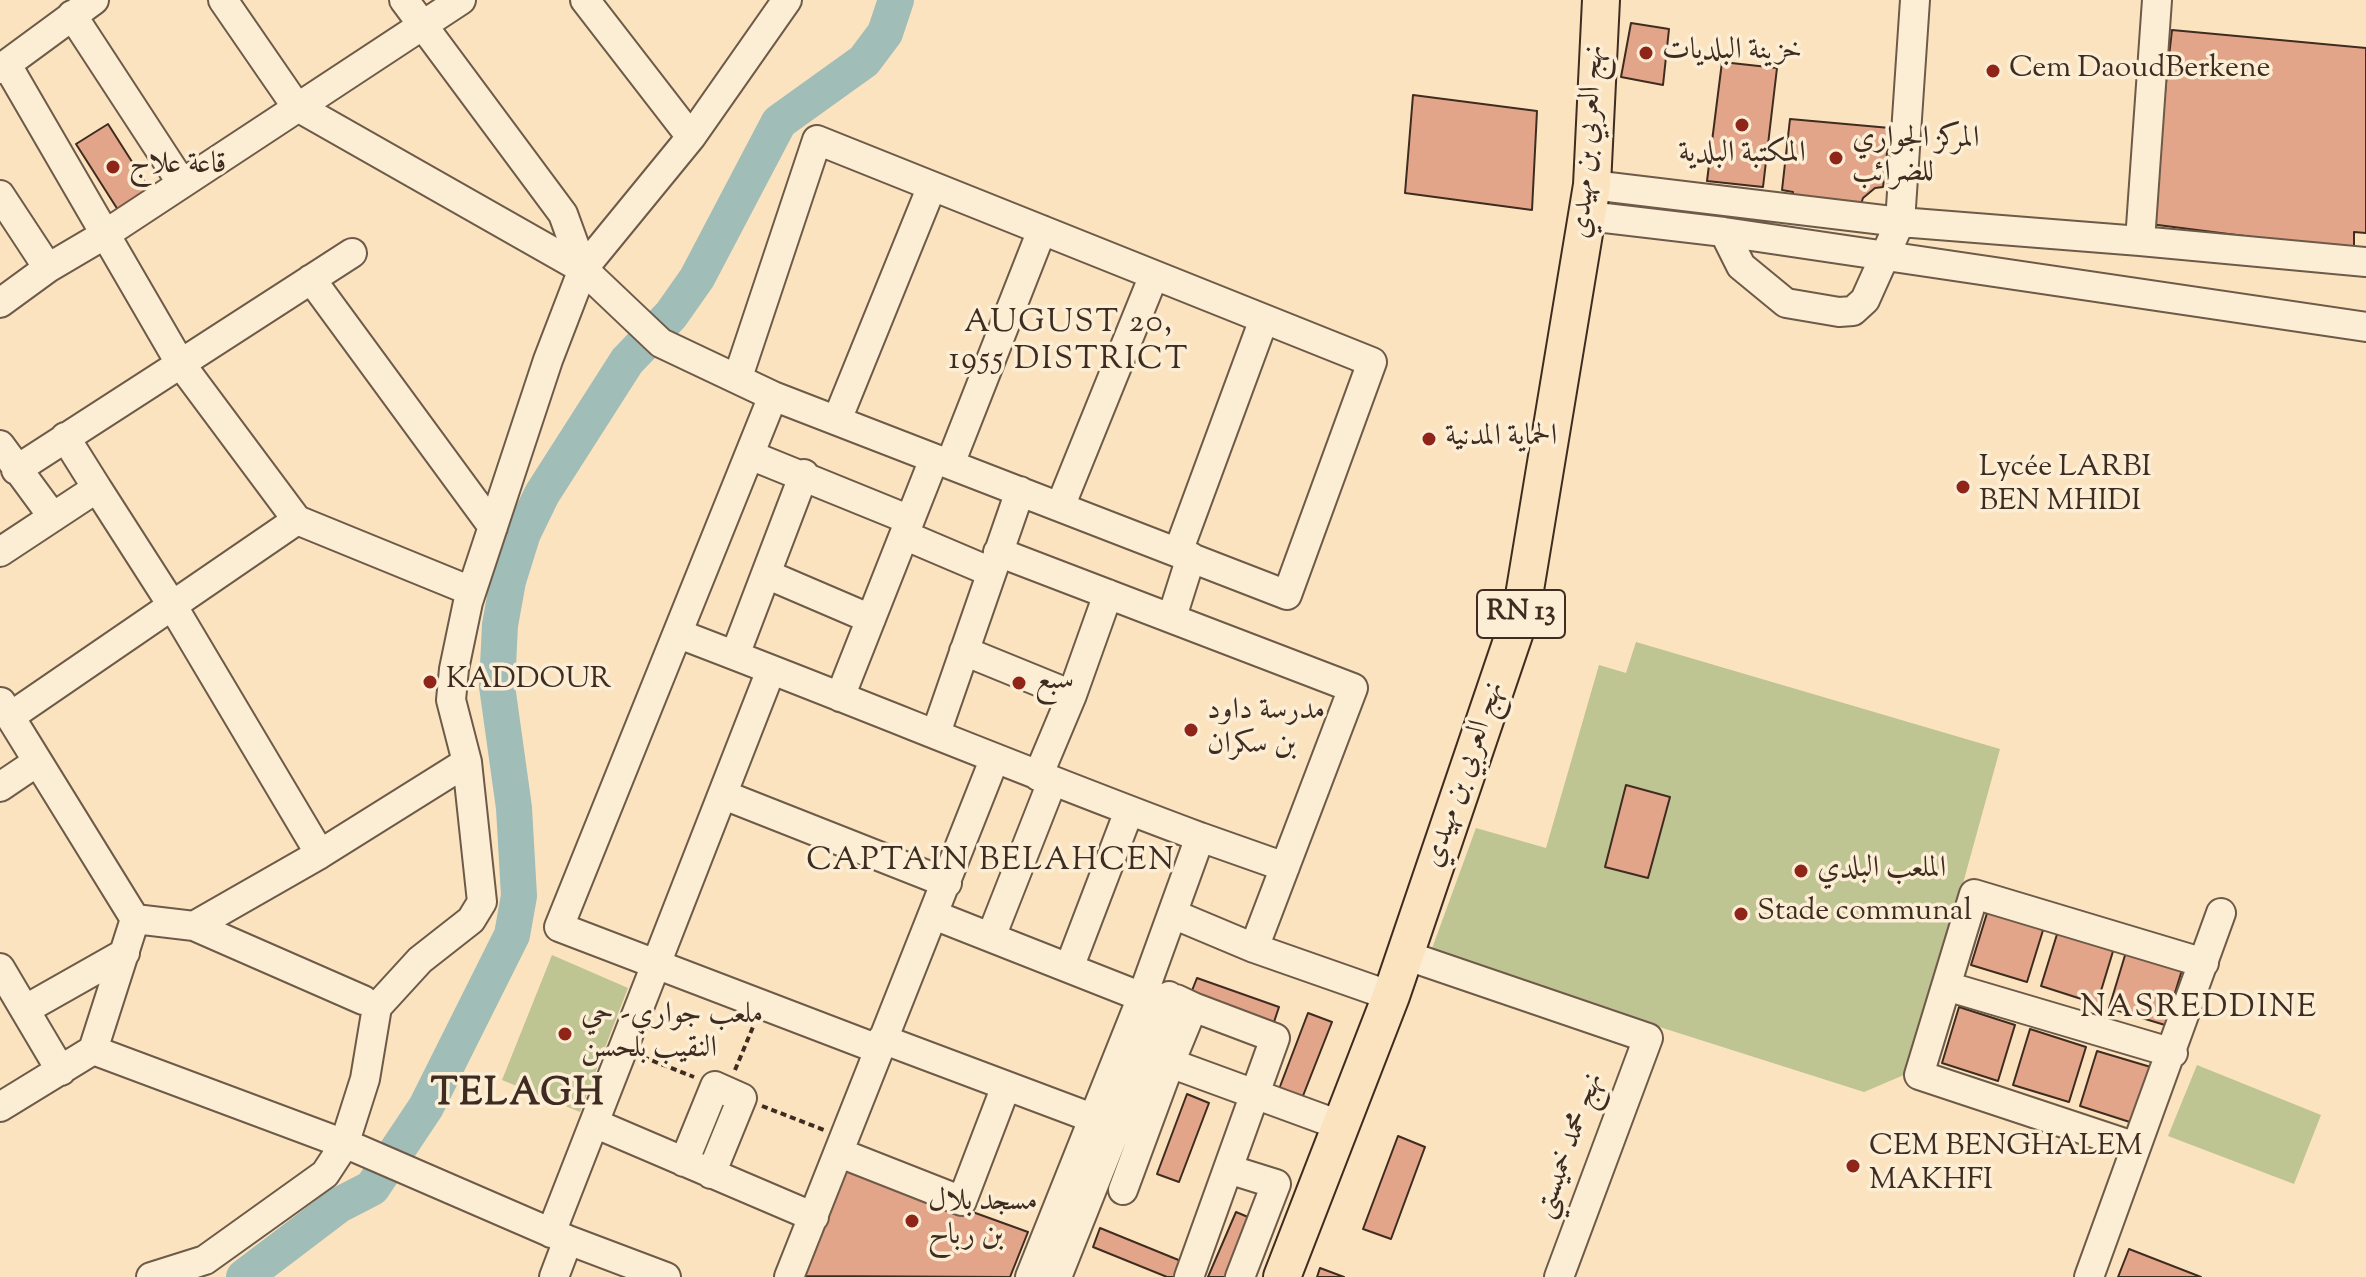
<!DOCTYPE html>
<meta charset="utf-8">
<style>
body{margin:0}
canvas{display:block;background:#fbe3bf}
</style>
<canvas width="2366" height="1277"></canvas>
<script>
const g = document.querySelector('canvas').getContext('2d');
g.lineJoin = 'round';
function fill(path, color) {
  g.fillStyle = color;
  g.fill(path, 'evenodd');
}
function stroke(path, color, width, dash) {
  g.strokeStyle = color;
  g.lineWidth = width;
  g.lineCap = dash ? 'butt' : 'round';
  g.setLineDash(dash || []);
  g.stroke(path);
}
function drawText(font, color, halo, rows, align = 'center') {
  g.font = font + ' "Sorts Mill Goudy",Amiri,serif';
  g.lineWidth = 7;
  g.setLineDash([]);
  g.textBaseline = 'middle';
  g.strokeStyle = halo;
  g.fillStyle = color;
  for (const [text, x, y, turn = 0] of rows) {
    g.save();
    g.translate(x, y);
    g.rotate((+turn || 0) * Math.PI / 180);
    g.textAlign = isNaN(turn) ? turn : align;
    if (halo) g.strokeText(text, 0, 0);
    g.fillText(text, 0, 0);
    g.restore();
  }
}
const green = new Path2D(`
 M1636,642l364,107 -89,323 -47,20 -434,-138 46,-126 70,20 53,-183 27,8z
 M552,955l76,33 -48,124 -78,-32z
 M2197,1065l124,50 -27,69 -126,-48z`);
const river = new Path2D(`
 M244,1277l95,-72 33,-17 54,-81 86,-172 7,-39 -5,-88 -17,-122 3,-61 8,-44 15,-48 19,-39 85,-133 44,-46 26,-37 82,-156 85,-61 21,-28 11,-33`);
const building = new Path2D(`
 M1631,23l38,6 -6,56 -42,-8z
 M2172,30l194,18v185l-12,-1v18l-204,-26z
 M1722,62l55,6 -14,119 -56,-6z
 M1413,95l124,16 -5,99 -127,-17z
 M1790,119l100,9 -7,59 -8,1 -12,10 -3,9 -67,-8v-7l-11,-2z
 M108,124l42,66 -32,20 -42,-66z
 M1626,785l44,12 -22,81 -43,-11z
 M1988,910l56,17 -17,55 -56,-17z
 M2058,931l56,17 -17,56 -56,-18z
 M2126,952l56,18 -17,55 -56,-17z
 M1197,978l82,29 -7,21 -83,-30z
 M1959,1007l56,18 -17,56 -56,-18z
 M1308,1013l24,9 -33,84 -23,-9z
 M2030,1029l56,18 -17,55 -56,-17z
 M2097,1051l57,17 -18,56 -56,-18z
 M1187,1094l22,9 -30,79 -22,-8z
 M1398,1136l27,11 -34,92 -28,-10z
 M848,1167l180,65 -18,45 -205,-1z
 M1236,1212l24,10 -24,55h-28z
 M1100,1228l81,33 -5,16h-9l-74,-30z
 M2129,1249l72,28h-83z
 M1320,1268l24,9h-27z`);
const path = new Path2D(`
 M643,1057l51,20
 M735,1070l18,-43
 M762,1106l62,24`);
const minor = new Path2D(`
 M223,0l73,106 287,163 78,74 112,53 514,199 85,-233 -555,-222 -79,237
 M404,0l159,214 20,55
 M585,0l106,137
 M72,15l109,167
 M7,65l173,298 117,157
 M0,69l94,-69
 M1592,185l308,37 240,19 17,-241
 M0,195l48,73
 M1588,216l136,16 642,95
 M1724,232l17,34 45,37 53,9 14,-1 12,-11 35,-78 15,-222
 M2140,241l226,21
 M311,279l182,248
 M0,303l48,-35 56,-33 357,-235
 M773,396l-214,531 319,122
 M837,420l95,-234
 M65,437l32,51
 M0,445l53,72
 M750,455l160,65
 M950,464l92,-234
 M16,470l336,-217
 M1060,507l94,-232
 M904,535l87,37
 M0,552l97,-64 75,117 148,249
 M998,552l355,136 -99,260
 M1178,552l86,-233
 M766,574l105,45
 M1172,617l19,-60
 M679,634c174,66 346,138 521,203l-58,160 -112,280
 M964,651l108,44
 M735,655l69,-181
 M840,697l94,-238
 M1,702l134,217 59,7 169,74
 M11,716l286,-196 174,71
 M936,733l84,-242
 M1038,776l34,-81 36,-101
 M0,787l37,-25
 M724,795l223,88
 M1200,837l85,30
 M1173,914l81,34 137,48
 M934,915l208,82
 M194,926l126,-72 147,-92
 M991,937l61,-155
 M1405,955l243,83 -89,239
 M0,968l61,103
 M1069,968l60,-157
 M1946,986l227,67
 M1176,999l17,8 -23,56 172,63
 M26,1009l99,-56
 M882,1039l213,80
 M93,1050l42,-131
 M0,1107l93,-57 265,99 210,91 98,37
 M594,1123l220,94
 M2136,1147l-217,-72 55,-181 230,69
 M840,1153l122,48 44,-115
 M684,1162l31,-76 27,12 -31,76
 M1228,1169l48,15 -36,93
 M1123,1190l47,-127
 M551,1233l220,-563
 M151,1277l54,-17 120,-86 19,-29 21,-66 12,-72 43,-47 51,-40 11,-18 -15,-140 -16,-62 3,-31 14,-67 80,-242 35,-91 108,-132 96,-137
 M554,1277l14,-37
 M789,1277l205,-517
 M1057,1277l112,-281
 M1189,1277l86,-239 -82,-31
 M2089,1277l132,-364`);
const major = new Path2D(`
 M1282,1277l109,-281 130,-382 71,-429 9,-185`);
const markers = [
 [1646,53,8,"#8f2418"],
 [1993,71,8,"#8f2418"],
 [1742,125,8,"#8f2418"],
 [1836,158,8,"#8f2418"],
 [113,167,8,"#8f2418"],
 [1429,439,8,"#8f2418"],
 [1963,487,8,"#8f2418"],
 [430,682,8,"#8f2418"],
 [1019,683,8,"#8f2418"],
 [1191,730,8,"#8f2418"],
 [1801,871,8,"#8f2418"],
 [1741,914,8,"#8f2418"],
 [565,1034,8,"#8f2418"],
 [1853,1166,8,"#8f2418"],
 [912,1221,8,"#8f2418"]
];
const shields = [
 [1521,614,88]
];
const shieldNames = [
 ["RN 13",1521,614]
];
const poiNames = [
 ["خزينة البلديات",1662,53],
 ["Cem DaoudBerkene",2009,71],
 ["المركز الجواري",1852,141],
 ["للضرائب",1852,175],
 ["المكتبة البلدية",1742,156,"center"],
 ["قاعة علاج",129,167],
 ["الحماية المدنية",1445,439],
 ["Lycée LARBI",1979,470],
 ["BEN MHIDI",1979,504],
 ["KADDOUR",446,682],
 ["سبع",1035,683],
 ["مدرسة داود",1207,713],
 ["بن سكران",1207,747],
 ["الملعب البلدي",1817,871],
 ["Stade communal",1757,914],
 ["ملعب جواري- حي",581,1017],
 ["النقيب بلحسن",581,1051],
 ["CEM BENGHALEM",1869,1149],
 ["MAKHFI",1869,1183],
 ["مسجد بلال",928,1204],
 ["بن رباح",928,1238]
];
const streetNames = [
 ["نهج العربي بن مهيدي",1590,142,-86],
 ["نهج العربي بن مهيدي",1466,775,-71],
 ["نهج محمد خميستي",1571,1146,-70]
];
const neighbourhoodNames = [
 ["AUGUST 20,",1069,326],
 ["1955 DISTRICT",1069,363],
 ["CAPTAIN BELAHCEN",991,864],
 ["NASREDDINE",2199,1011]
];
const districtNames = [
 ["TELAGH",518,1098]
];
fill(green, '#bec492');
stroke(river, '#a0bdb8', 36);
fill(building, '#e3a589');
stroke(building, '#3e2c20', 2);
stroke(minor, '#6d5a48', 32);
stroke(major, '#3e2c20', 40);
stroke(path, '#3e2c20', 4, [6, 4]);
stroke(minor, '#fcedd5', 28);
stroke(major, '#fbe3bf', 36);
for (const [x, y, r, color] of markers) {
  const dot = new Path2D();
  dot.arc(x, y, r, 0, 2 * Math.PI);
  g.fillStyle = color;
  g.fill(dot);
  stroke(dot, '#fcedd5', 3);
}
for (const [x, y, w] of shields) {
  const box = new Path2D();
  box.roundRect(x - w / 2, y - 24, w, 48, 6);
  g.fillStyle = '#fcedd5';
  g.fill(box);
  stroke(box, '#3e2c20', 2);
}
drawText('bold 28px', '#3e2c20', null, shieldNames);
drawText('30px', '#3e2c20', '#fcedd5', poiNames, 'left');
drawText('30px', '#3e2c20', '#fcedd5', streetNames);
g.letterSpacing = '2px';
drawText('32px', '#3e2c20', '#fcedd5', neighbourhoodNames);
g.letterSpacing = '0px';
g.letterSpacing = '2px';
drawText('bold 38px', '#3e2c20', '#fcedd5', districtNames);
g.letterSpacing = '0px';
</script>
